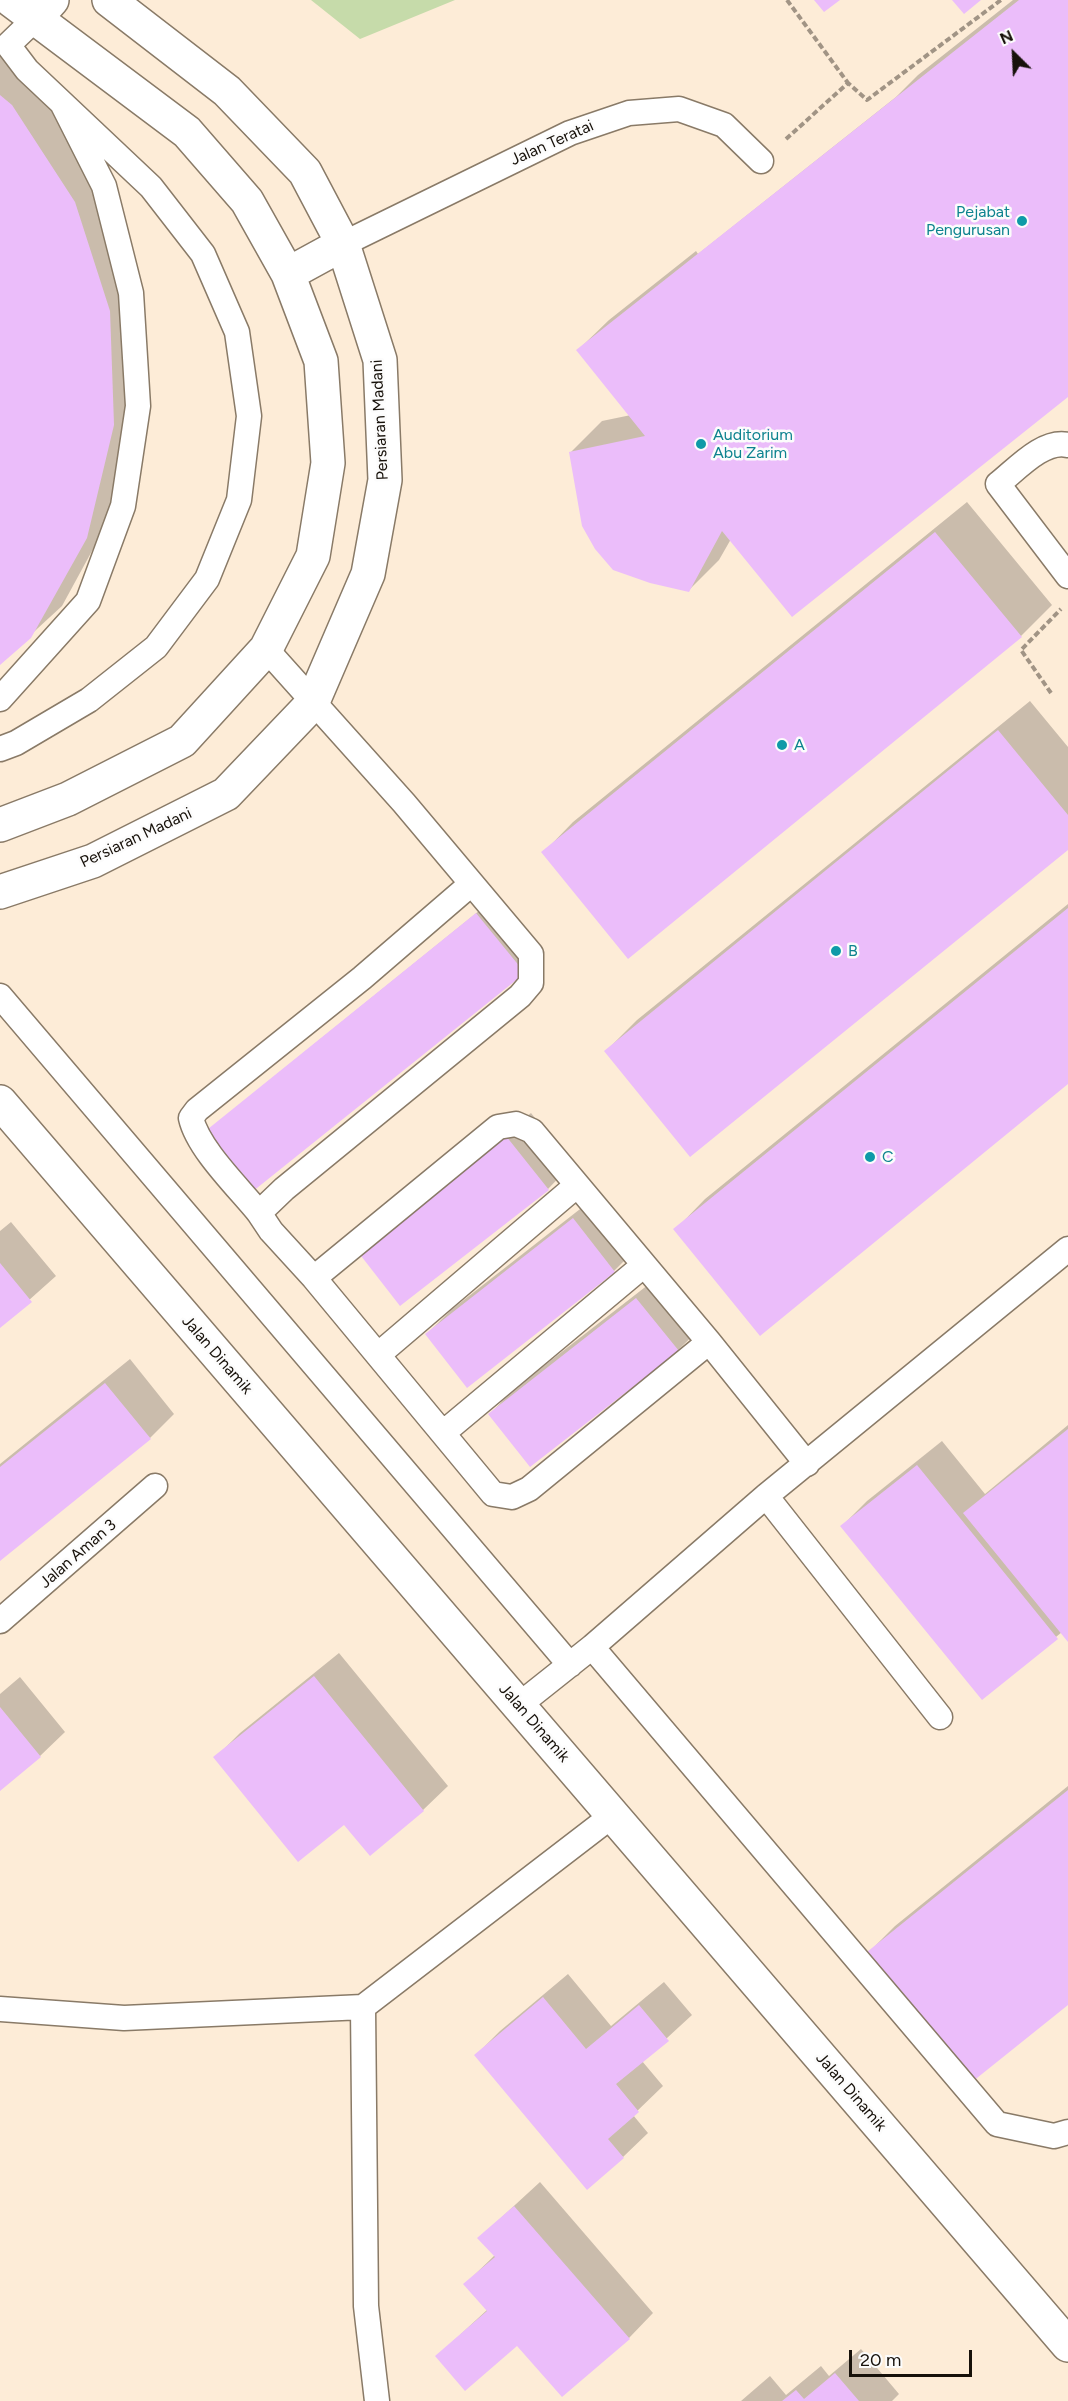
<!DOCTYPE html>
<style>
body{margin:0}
#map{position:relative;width:1068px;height:2401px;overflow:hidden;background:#fdecd7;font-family:Figtree,sans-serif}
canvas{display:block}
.north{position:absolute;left:984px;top:24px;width:60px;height:60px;-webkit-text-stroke:4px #fcfcfc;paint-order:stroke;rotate:336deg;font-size:16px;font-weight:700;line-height:24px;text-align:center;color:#17110a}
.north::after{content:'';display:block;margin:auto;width:21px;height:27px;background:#17110a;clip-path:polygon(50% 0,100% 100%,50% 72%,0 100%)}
.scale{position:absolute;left:849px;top:2350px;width:123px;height:27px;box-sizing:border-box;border:3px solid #17110a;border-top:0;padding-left:8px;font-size:18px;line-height:21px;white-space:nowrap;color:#17110a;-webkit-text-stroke:4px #fcfcfc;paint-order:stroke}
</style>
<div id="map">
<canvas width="1068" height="2401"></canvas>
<div class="north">N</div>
<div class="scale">20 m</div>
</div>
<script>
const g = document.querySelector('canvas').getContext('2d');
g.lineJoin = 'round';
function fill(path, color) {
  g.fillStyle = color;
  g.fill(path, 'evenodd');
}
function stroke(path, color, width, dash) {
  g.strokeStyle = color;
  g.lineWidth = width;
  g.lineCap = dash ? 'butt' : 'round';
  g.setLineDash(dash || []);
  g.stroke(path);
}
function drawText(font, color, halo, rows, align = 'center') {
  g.font = font + ' Figtree,sans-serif';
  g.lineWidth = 5;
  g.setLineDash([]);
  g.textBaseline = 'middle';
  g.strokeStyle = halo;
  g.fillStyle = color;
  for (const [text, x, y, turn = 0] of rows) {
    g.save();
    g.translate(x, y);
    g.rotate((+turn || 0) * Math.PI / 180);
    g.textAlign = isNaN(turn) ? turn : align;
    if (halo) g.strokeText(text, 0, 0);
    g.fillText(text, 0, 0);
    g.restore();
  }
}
const green = new Path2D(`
 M311,0h144l-95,39z`);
const shadow = new Path2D(`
 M1013,0h55v396l-337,143 -12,21 -31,31 -117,-139 31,-31 29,-6 -53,-65 31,-30 87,-69 2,3 198,-157 22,-22z
 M0,37l105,134 35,109 4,113 -27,112 -55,101 -62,57z
 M967,502l85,103 -31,31 -478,217 30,-31z
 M1030,701l38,46v101l-462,203 31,-31z
 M1068,904v178l-393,148 30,-31z
 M485,906l47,58 -318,161z
 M531,1113l41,51 -24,25 -164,39z
 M598,1195l41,51 -25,25 -147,115 -40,-52 24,-24z
 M11,1222l45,54 -56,50v-95z
 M662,1274l41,52 -25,24 -188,64 24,-25z
 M130,1359l44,55 -24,24 -150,121v-95z
 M1068,1425v214l-6,-7 -80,66 -140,-172 25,-25 75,-60 43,53z
 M339,1653l109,133 -25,24 -79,13 -129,-65 25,-25z
 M20,1677l45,55 -25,24 -40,33v-95z
 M1068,1786v217l-204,-46 31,-31z
 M568,1974l43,52 53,-44 28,33 -50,46 21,25 -30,29 15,18 -25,24 -147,-102 24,-24z
 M540,2182l113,131 -24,25 -112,6 -80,12 51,-47 -23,-25 30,-29 -16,-17z
 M861,2349l38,45 -7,7h-151l29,-25 16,19 35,-29 8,10z`);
const building = new Path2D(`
 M814,0h26l-16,12z
 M952,0h29l-17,14z
 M1019,0h49v397l-276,220 -70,-86 -33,61 -39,-9 -37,-13 -18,-21 -13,-23 -13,-74 76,-16 -69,-86z
 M0,95l12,10 63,97 35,109 4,114 -27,113 -56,100 -31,27z
 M935,532l87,105 -394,322 -87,-107z
 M998,730l70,85v35l-378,307 -86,-106z
 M1068,908v176l-308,252 -87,-107z
 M476,913l49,60 -273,219 -49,-59z
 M506,1136l43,54 -149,116 -42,-54z
 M573,1218l42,54 -148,116 -42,-54z
 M0,1263l32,39 -32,26z
 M636,1298l43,53 -149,116 -42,-53z
 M105,1383l46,56 -151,122v-94z
 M1068,1429v213l-105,-129z
 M917,1465l141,174 -76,61 -142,-174z
 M314,1676l110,135 -54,45 -26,-31 -46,37 -85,-105z
 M0,1707l41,50 -41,34z
 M1068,1790v215l-101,81 -105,-130z
 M543,1997l43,52 53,-44 30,36 -53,43 23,28 -31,27 16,19 -37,32 -113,-135z
 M514,2206l116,133 -68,58 -45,-51 -52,45 -30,-35 52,-45 -24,-27 32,-27 -18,-19z
 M835,2373l24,28h-77l14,-11 8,9z`);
const path = new Path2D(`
 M787,0l61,83
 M786,139l62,-56 19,17 134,-100
 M1051,693l-30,-43 40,-41`);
const lane = new Path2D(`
 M343,244l227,-111 59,-20 50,-4 45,16 37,36
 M1068,445c-25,-6 -52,25 -70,39l70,92
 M266,649l138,154 127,151v29l-11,13 -236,193 -25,24 12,18 43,47
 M0,699l88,-98 35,-95 15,-100 -7,-113 -27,-107 -42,-83 -35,-33 -19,-25 26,-25
 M0,749l16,-6 73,-43 67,-53 51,-68 32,-79 10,-84 -12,-84 -34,-78 -52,-67 -89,-84
 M0,996l570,669
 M259,1213c-20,-25 -61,-64 -68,-95l6,-8 165,-132 108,-93
 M709,1342l-180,147 -17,8 -19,-3 -179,-216 184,-151 18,-3 16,7 177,211 98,122
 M379,1354l197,-168
 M443,1433l201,-168
 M766,1496l174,221
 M0,1621l155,-135
 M592,1647l405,477 57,12 14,-4
 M519,1705l73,-58 174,-151 302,-247
 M363,2007l3,299 11,95
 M0,2009l124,9 239,-11 250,-192`);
const street = new Path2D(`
 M0,1102l1068,1243`);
const secondary = new Path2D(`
 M34,20l18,-20
 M288,274l55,-30
 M0,825l68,-26 114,-58 84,-92 47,-93 15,-93 -7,-102 -33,-87 -41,-73 -60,-69 -176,-132
 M0,892l93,-31 133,-67 86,-90 56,-130 17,-94 -5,-120 -37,-116 -38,-72 -78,-81 -118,-91`);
const markers = [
 [1022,221,6,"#0f9aa8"],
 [701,444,6,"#0f9aa8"],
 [782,745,6,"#0f9aa8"],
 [836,951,6,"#0f9aa8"],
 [870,1157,6,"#0f9aa8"]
];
const streetNames = [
 ["Jalan Teratai",552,143,-24],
 ["Persiaran Madani",380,420,-93],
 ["Persiaran Madani",136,838,-25],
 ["Jalan Dinamik",217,1355,49],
 ["Jalan Aman 3",78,1554,-41],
 ["Jalan Dinamik",534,1723,49],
 ["Jalan Dinamik",851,2092,49]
];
const cultureNames = [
 ["Pejabat",1010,212,"right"],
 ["Pengurusan",1010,230,"right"],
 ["Auditorium",713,435],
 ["Abu Zarim",713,453],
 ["A",794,745],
 ["B",848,951],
 ["C",882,1157]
];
fill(green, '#c6dbaa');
fill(shadow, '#0003');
fill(building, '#ebbdfa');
stroke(lane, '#897a67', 27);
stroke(street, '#897a67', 36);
stroke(secondary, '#897a67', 36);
stroke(path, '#a19485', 4, [6, 3]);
stroke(lane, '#fff', 24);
stroke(street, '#fff', 33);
stroke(secondary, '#fff', 33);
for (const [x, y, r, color] of markers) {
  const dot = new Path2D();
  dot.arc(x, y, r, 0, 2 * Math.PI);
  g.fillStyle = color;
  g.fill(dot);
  stroke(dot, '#fcfcfc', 2);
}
drawText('16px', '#17110a', '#fcfcfc', streetNames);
drawText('16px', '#0d838f', '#fcfcfc', cultureNames, 'left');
</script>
